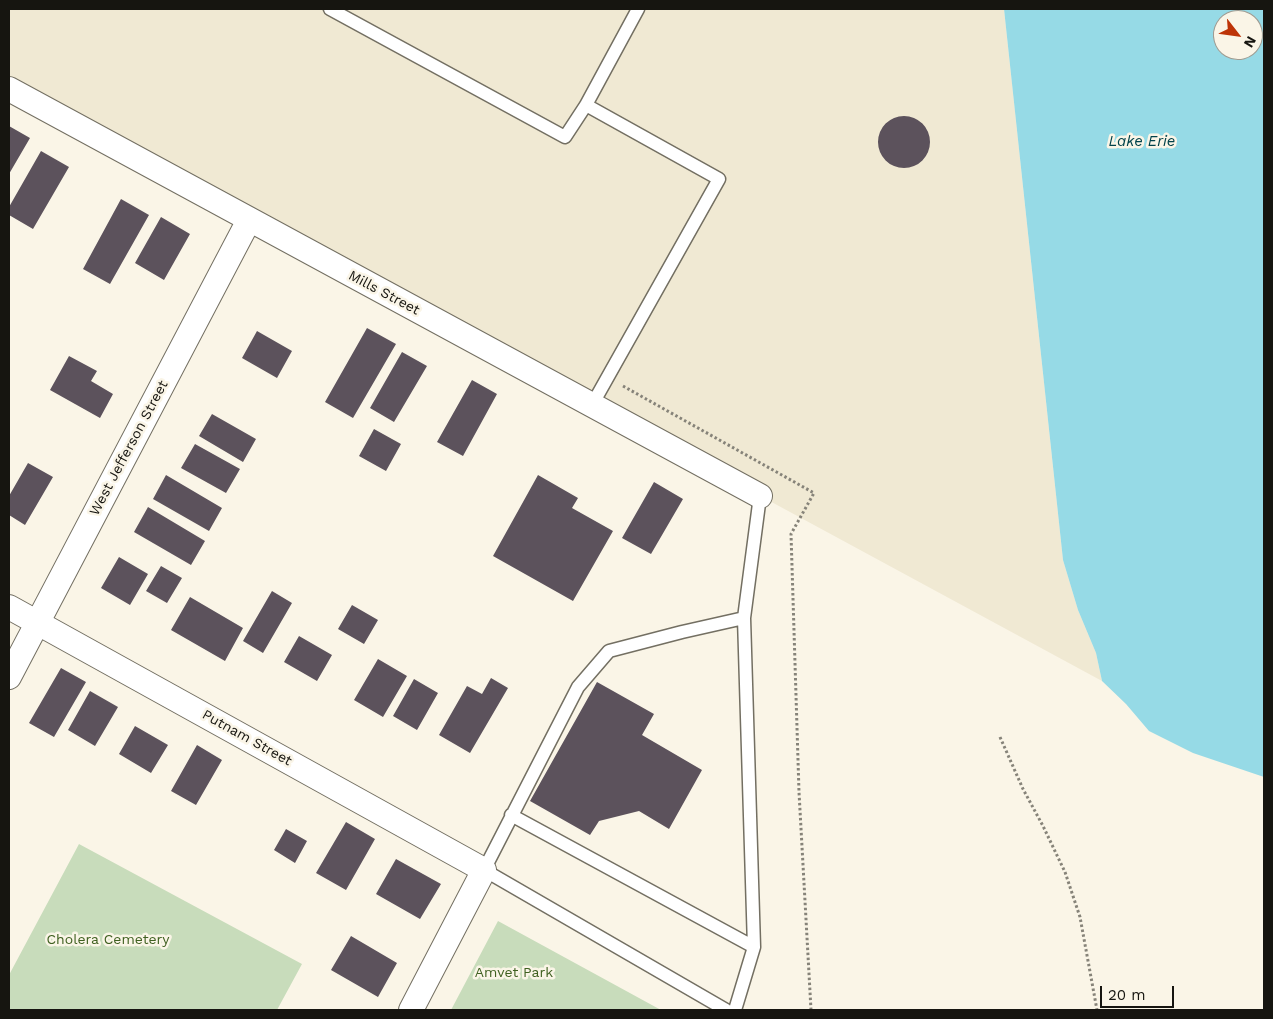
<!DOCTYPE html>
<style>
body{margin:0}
#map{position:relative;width:1273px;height:1019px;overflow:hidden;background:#faf5e7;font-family:"Work Sans",sans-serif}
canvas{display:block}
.frame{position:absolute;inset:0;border:10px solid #161510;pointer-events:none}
.north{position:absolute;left:1213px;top:10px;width:50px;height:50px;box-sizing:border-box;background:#faf5e7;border:1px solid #9f9b91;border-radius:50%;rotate:120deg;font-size:14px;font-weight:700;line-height:20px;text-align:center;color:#161510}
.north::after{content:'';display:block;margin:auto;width:18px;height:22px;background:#bd3408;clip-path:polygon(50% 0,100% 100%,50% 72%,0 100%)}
.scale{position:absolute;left:1100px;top:986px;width:74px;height:22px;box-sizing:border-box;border:2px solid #161510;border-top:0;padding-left:6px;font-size:15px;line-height:18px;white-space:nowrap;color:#161510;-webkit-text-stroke:4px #faf5e7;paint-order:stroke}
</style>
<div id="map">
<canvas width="1273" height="1019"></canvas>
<div class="frame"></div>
<div class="north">N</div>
<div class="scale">20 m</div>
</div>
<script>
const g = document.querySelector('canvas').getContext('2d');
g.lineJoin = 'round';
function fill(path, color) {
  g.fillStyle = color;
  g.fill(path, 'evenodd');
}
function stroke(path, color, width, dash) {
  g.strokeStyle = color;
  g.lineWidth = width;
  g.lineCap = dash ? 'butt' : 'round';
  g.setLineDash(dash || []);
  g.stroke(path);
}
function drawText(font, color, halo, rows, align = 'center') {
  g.font = font + ' "Work Sans",sans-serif';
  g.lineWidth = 5;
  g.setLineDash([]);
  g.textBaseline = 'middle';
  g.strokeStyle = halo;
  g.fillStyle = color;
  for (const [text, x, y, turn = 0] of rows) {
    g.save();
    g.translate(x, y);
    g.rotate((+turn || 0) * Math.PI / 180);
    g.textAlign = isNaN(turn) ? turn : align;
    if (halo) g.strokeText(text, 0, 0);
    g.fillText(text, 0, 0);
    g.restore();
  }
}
const built = new Path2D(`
 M9,9h995l59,551 15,50 18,43 6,28 -1093,-592z`);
const green = new Path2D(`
 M79,844l223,120 -25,46h-268v-35z
 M498,921l163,89h-210z`);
const water = new Path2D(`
 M1004,9h260v768l-71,-24 -44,-22 -23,-27 -24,-23 -6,-28 -18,-43 -15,-50zM1223,20h30v30h-30z`);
const building = new Path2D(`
 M878 142a26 26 0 1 1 52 0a26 26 0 1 1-52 0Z
 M9,126l21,12 -21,36z
 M41,151l28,16 -36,62 -24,-14v-8z
 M121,199l28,16 -39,69 -27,-15z
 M161,217l29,17 -26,46 -29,-17z
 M367,328l29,16 -43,74 -28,-16z
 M257,331l35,20 -15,27 -35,-20z
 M402,352l25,14 -33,56 -24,-14z
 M69,356l28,15 -6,10 22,13 -13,24 -50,-28z
 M472,380l25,14 -34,62 -26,-14z
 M212,414l44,25 -13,23 -44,-26z
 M374,429l27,15 -15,27 -27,-15z
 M195,444l45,25 -14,24 -45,-25z
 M28,463l25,14 -28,48 -16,-10v-19z
 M166,475l56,33 -13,23 -56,-32z
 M538,475l40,23 -6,10 41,23 -40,70 -80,-45z
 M654,482l29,17 -32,55 -29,-16z
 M148,507l57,34 -14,24 -57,-33z
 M119,557l29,17 -18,31 -29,-17z
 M161,566l21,12 -15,25 -21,-12z
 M272,591l20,12 -29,50 -20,-12z
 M190,597l53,31 -18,33 -54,-31z
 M352,605l26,15 -14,24 -26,-15z
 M299,636l33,19 -15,26 -33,-19z
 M378,659l29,17 -24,41 -29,-17z
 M61,668l25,14 -32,55 -25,-14z
 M491,678l17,10 -38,65 -31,-18 28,-49 15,8z
 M414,679l24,14 -21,37 -24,-14z
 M597,682l57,32 -12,21 60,35 -33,59 -30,-18 -40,10 -9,14 -60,-34z
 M90,691l28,16 -23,39 -27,-16z
 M135,726l33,19 -17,28 -32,-19z
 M197,745l25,15 -26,45 -25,-14z
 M346,822l29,17 -29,51 -30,-17z
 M286,829l21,12 -12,22 -21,-13z
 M396,859l45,25 -21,35 -44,-25z
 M351,936l46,27 -19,34 -47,-27z`);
const path = new Path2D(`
 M623,386l191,107 -23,41 8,258 12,218
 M1000,737l23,52 20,37 22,46 15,45 17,93`);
const lane = new Path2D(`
 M330,9l235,128 21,-32 52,-96
 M586,105l133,74 -127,226
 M511,815l243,132
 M726,1010l-242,-140 94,-183 31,-36 73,-19 62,-14
 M735,1010l19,-63 -10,-329 16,-122`);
const street = new Path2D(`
 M9,89l751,407
 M9,607l475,263 -73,140
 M9,677l240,-457`);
const streetNames = [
 ["Mills Street",384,293,28],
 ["West Jefferson Street",129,448,-62],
 ["Putnam Street",247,738,29]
];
const parkNames = [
 ["Cholera Cemetery",108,940],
 ["Amvet Park",514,973]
];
const waterNames = [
 ["Lake Erie",1142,142]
];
fill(built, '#f0e9d3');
fill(green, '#c8dcbb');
fill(water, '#96dae6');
fill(building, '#5c525c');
stroke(lane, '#736f62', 15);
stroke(street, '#736f62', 26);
stroke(path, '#868379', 3, [2.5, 2.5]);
stroke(lane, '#fff', 12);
stroke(street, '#fff', 24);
drawText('14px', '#161510', '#faf5e7', streetNames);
drawText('14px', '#3f6020', '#faf5e7', parkNames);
drawText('italic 15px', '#00424a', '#faf5e7', waterNames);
</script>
